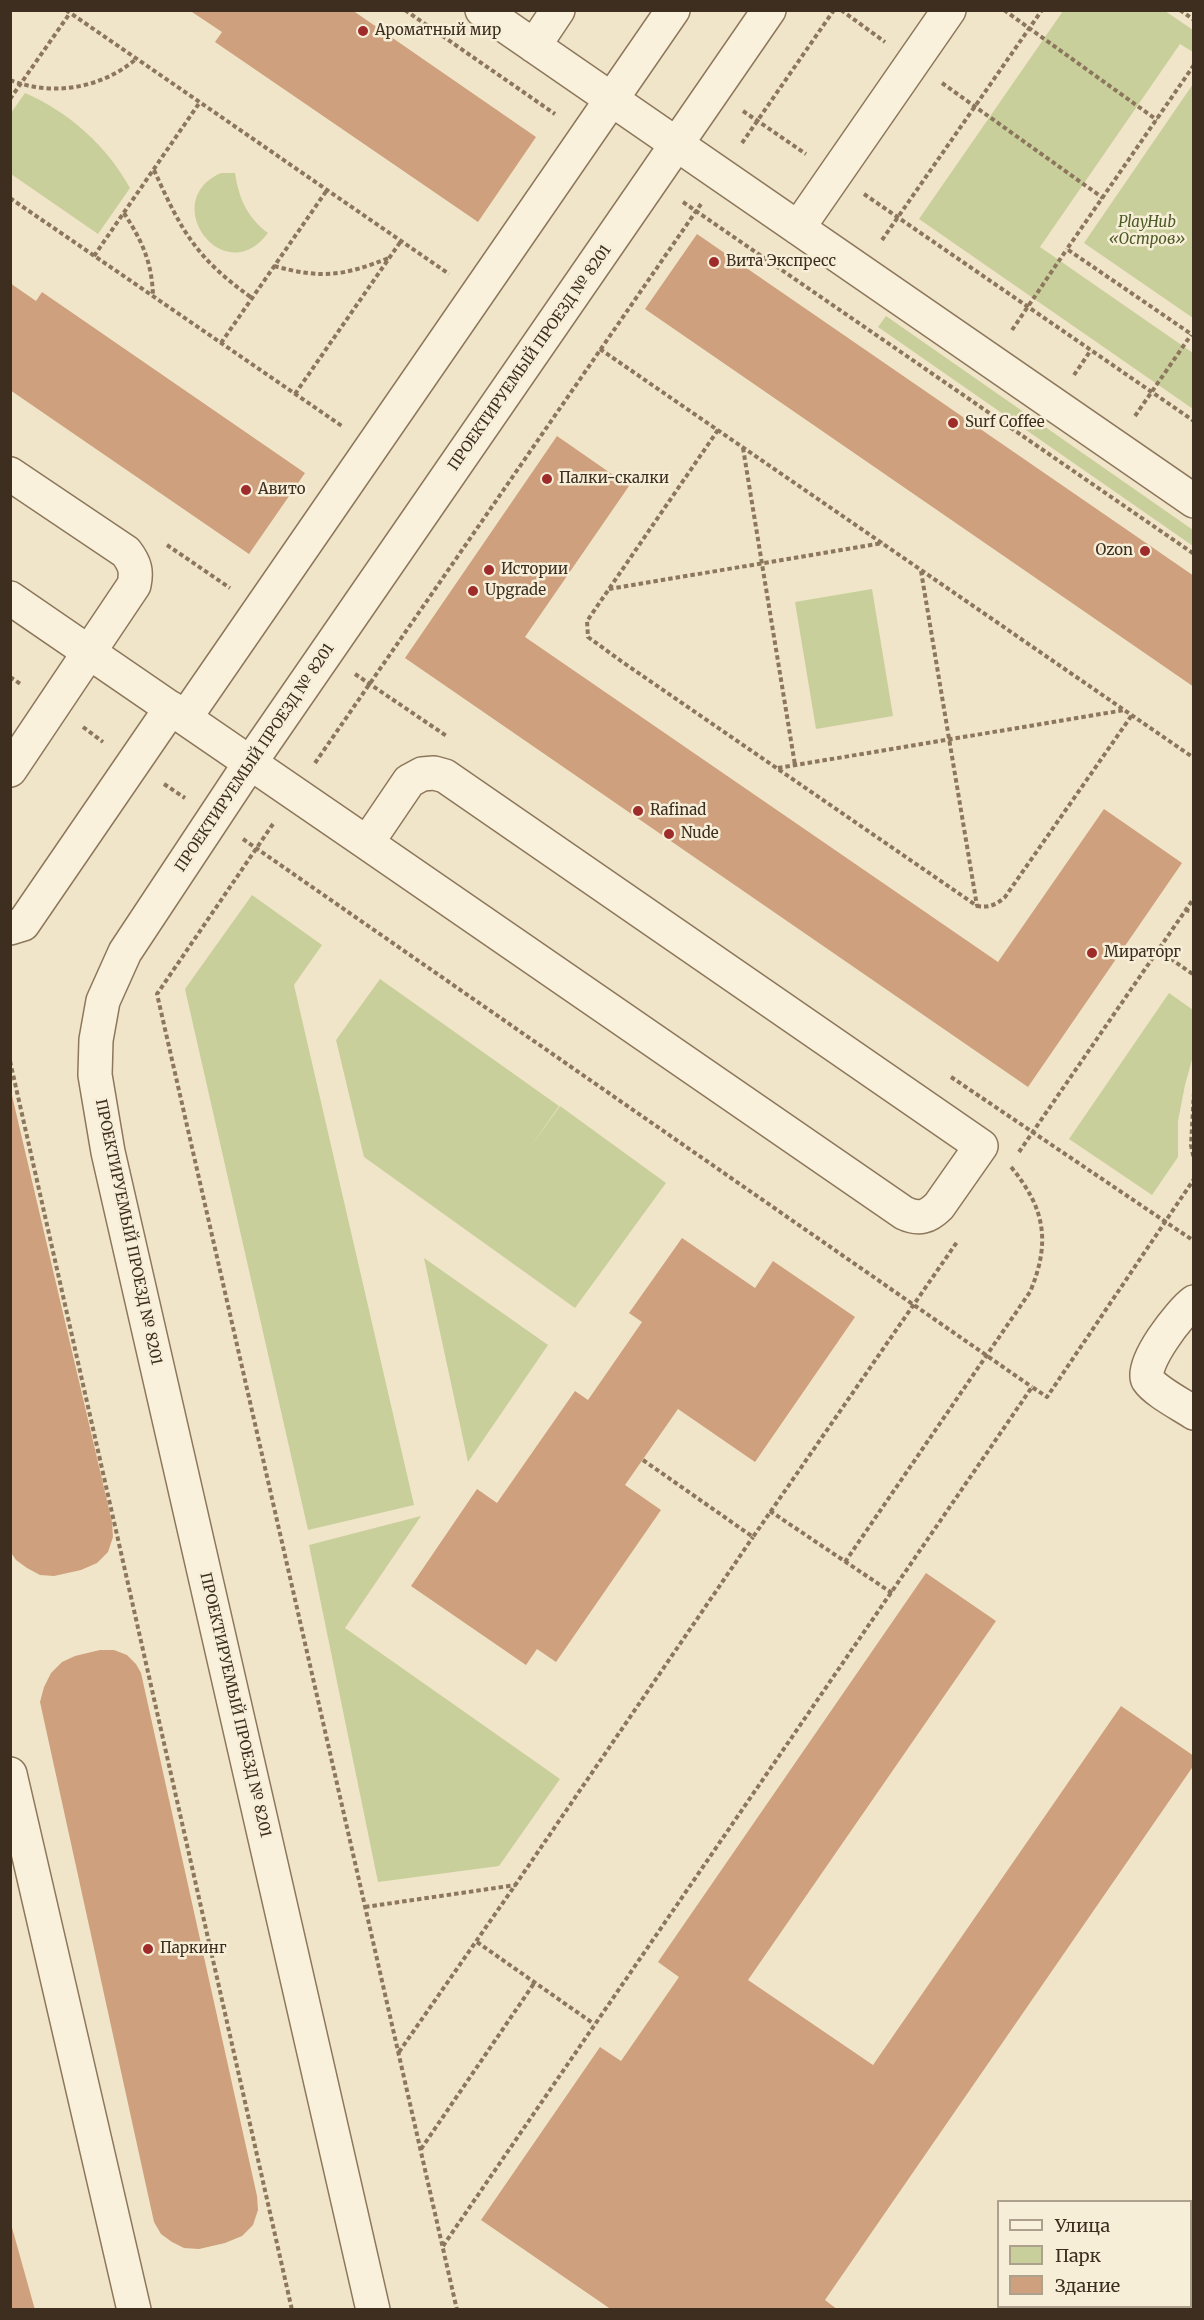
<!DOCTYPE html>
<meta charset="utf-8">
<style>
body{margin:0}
#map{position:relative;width:1204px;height:2320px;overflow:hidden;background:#f0e5c8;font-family:Merriweather,serif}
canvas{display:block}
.frame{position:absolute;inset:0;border:12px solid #3d2e20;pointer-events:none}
.legend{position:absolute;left:997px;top:2200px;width:195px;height:108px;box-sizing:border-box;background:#f7eed8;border:2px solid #ada18e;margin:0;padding:8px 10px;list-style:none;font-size:18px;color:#3d2e20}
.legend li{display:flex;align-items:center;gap:12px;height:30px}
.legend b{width:30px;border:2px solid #ada18e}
</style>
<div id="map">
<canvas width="1204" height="2320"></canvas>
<div class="frame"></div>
<ul class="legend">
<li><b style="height:8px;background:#faf1dc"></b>Улица</li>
<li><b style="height:16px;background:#c8cf9b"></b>Парк</li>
<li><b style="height:16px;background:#cea07d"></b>Здание</li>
</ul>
</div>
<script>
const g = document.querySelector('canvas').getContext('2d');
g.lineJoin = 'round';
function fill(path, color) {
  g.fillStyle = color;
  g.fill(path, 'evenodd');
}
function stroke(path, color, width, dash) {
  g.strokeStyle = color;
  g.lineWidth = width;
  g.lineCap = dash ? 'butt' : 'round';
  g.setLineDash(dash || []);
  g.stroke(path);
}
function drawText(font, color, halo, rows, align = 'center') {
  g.font = font + ' Merriweather,serif';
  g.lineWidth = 5;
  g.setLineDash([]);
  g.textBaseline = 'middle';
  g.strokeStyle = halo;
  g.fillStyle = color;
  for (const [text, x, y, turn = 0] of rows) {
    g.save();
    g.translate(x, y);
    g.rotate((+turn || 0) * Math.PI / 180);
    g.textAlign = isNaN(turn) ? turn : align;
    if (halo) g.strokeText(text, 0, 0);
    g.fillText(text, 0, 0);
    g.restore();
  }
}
const green = new Path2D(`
 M1063,11h102l28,19v22l-13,-8 -140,203 153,106v56l-274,-190z
 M1193,84v234l-109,-75z
 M25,93c44,19 82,53 105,95l-32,46 -87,-60v-61z
 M221,173h14c4,26 12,44 33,60 -44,59 -111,-32 -47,-60z
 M886,316l307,214v16l-315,-219z
 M872,589l21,127 -77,13 -21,-127z
 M252,895l70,50 -28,40 120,520 -106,25 -123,-541z
 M380,979l179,127 -30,43 31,-43 106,77 -91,125 -211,-151 -28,-117z
 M1169,993l24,17v46l-8,29 -7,36v36l-26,38 -83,-56z
 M424,1258l124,87 -80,117z
 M421,1516l-76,112 215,151 -61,87 -121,16 -69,-337z`);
const building = new Path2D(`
 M189,10h163l184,127 -58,85 -263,-180 7,-10z
 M697,234l497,342v111l-549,-378z
 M10,283l26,18 6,-9 263,181 -56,81 -239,-164z
 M557,436l72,50 -104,151 473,325 106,-153 78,54 -154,224 -623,-429z
 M10,1087l102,435 1,15 -5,15 -11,11 -16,7 -27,6 -14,-1 -13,-7 -11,-8 -6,-9z
 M682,1238l73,50 18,-27 82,56 -100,145 -77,-53 -53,76 36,25 -105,152 -19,-13 -11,16 -115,-79 66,-97 20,14 78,-112 13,9 54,-78 -13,-9z
 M926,1573l70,48 -248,359 125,85 248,-359 73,50v9l-369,535 13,10h-226l-131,-90 119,-173 21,14 58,-84 -21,-15z
 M100,1650h14l13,5 9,9 5,9 116,523 1,14 -5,15 -11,11 -17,7 -26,6 -15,-1 -12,-6 -11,-8 -7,-12 -114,-520 4,-15 7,-14 11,-11 13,-6z
 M11,2224l24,86h-25z`);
const path = new Path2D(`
 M66,10l383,264
 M405,10l150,104
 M841,10l44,32
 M1004,10l153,110
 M1180,10l14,10
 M1194,65l-127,184 127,87
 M10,80c43,17 92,8 126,-21
 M942,83l161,115
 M10,99l60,-86
 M743,111l63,43
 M742,143l92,-133
 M154,170c28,62 42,88 98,128
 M864,194l330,227
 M10,198l332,228
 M683,202l511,352
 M124,213c18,28 28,49 29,83
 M882,240l160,-230
 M94,256l106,-154
 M274,266c48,13 69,10 115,-8
 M1012,330l55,-81
 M221,343l106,-153
 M600,349l594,409
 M1074,375l17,-25
 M295,394l106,-153
 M1135,416l56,-81
 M718,430l-131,191 1,16 33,24 356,245c12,2 19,-1 28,-9l127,-182
 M743,448l52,317
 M167,545l63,43
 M921,571l56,335
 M609,589l274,-46
 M355,674l93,63
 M10,677l12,8
 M83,727l20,15
 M315,763l386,-559
 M778,768l347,-58
 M164,784l21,14
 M273,824l-116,170 300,1316
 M243,839l789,548
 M1185,910l9,2
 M1158,950l36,25
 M10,1061l282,1249
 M951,1077l243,164
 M1194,1092l-3,53 3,15
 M1019,1152l175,-254
 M643,1460l110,77 204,-295
 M770,1511l122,82
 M845,1562l185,-270c21,-50 15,-84 -19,-125
 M365,1907l151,-22
 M477,1942l117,82
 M399,2052l117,-168 237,-347
 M421,2149l114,-167
 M443,2246l589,-859 15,10 147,-218`);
const minor = new Path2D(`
 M482,10l712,491
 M534,46l24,-36
 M798,228l151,-218
 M10,474l116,78c9,12 11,19 8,33l-124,185
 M10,598l357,245
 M185,718l488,-708
 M434,773l11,3 536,370 -42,60c-11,11 -20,14 -35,7l-537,-370 42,-62 13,-7z
 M10,928l13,-4 148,-216
 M1194,1302c-13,9 -55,63 -46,78 7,11 34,25 46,33
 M10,1774l124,536
 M373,2310l-265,-1158 -13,-77 1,-35 7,-39 22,-49 125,-189 519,-753`);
const markers = [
 [363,31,6,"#9d2c2b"],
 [714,262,6,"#9d2c2b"],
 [953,423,6,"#9d2c2b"],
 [547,479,6,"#9d2c2b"],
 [246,490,6,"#9d2c2b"],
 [1145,551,6,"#9d2c2b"],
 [489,570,6,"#9d2c2b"],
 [473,591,6,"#9d2c2b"],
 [638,811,6,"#9d2c2b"],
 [669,834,6,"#9d2c2b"],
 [1092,953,6,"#9d2c2b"],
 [148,1949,6,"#9d2c2b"]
];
const poiNames = [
 ["Ароматный мир",375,31],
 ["Вита Экспресс",726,262],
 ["Surf Coffee",965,423],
 ["Палки-скалки",559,479],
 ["Авито",258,490],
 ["Ozon",1133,551,"right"],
 ["Истории",501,570],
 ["Upgrade",485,591],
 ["Rafinad",650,811],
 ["Nude",681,834],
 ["Мираторг",1104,953],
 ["Паркинг",160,1949]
];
const parkNames = [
 ["PlayHub",1147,223],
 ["«Остров»",1147,240]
];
const streetNames = [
 ["ПРОЕКТИРУЕМЫЙ ПРОЕЗД № 8201",530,358,-55],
 ["ПРОЕКТИРУЕМЫЙ ПРОЕЗД № 8201",255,758,-56],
 ["ПРОЕКТИРУЕМЫЙ ПРОЕЗД № 8201",128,1232,78],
 ["ПРОЕКТИРУЕМЫЙ ПРОЕЗД № 8201",235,1705,77]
];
fill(green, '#c8cf9b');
fill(building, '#cea07d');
stroke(minor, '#8d775c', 36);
stroke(path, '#8d775c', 4, [4.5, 3]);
stroke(minor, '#faf1dc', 33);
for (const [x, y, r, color] of markers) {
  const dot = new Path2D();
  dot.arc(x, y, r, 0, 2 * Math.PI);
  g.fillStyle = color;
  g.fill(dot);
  stroke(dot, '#f7eed8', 2);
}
drawText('15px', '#3d2e20', '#f7eed8', poiNames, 'left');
drawText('italic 15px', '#4c5a26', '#f7eed8', parkNames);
drawText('15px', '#3d2e20', '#f7eed8', streetNames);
</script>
